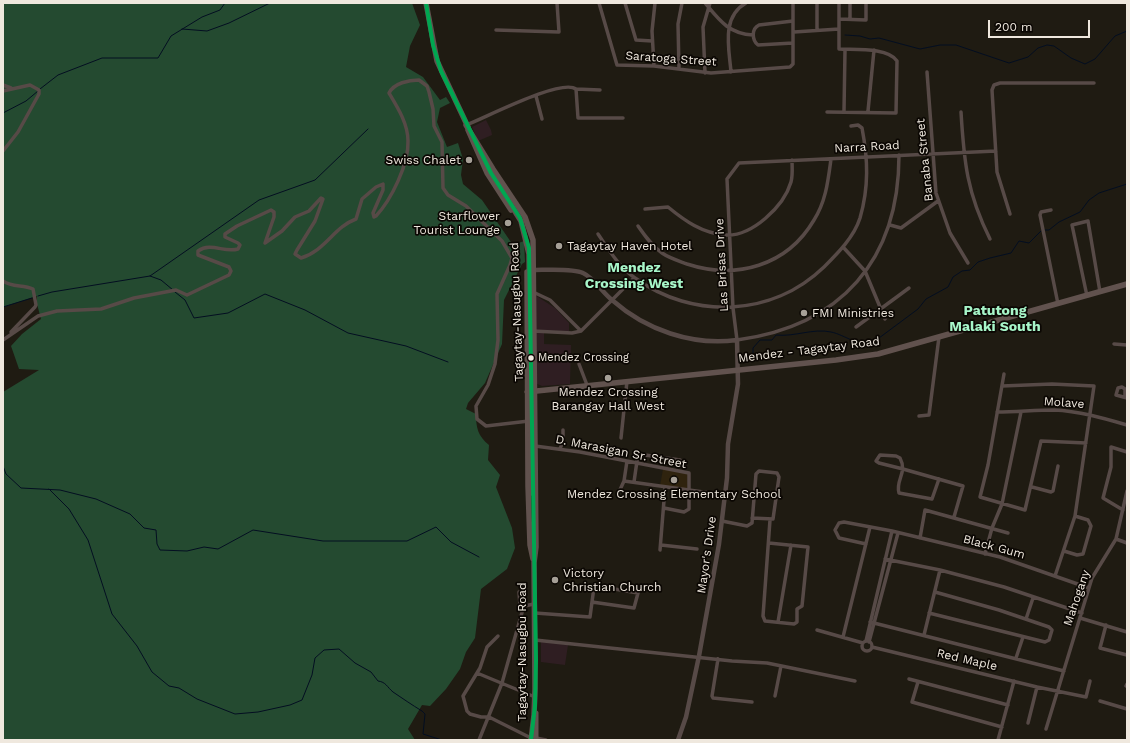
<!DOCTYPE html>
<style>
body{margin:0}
#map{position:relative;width:1130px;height:743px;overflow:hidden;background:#1f1b12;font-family:"Work Sans",sans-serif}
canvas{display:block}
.frame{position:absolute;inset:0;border:4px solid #efe8de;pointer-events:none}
.scale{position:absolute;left:988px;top:20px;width:102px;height:18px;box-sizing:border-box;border:2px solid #efe8de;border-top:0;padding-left:5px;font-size:12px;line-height:14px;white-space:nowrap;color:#efe8de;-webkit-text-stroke:3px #0b0703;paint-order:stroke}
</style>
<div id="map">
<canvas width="1130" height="743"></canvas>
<div class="frame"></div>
<div class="scale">200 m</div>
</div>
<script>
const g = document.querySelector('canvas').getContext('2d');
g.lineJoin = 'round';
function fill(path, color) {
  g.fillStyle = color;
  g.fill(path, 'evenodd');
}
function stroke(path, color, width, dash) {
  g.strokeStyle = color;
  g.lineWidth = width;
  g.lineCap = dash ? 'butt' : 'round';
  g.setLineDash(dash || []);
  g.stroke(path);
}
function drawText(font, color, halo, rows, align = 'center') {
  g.font = font + ' "Work Sans",sans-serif';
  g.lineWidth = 3.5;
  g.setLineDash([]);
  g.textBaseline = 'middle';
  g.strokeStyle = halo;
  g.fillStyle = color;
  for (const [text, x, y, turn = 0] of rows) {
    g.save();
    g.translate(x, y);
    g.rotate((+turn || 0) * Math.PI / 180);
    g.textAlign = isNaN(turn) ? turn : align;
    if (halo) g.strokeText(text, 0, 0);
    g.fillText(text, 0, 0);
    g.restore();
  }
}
const commercial = new Path2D(`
 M486,120l5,10 1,5 -14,6 -6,-14z
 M535,295l20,13 14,15v9h-25v12l27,1 -1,39 -28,2 -7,-3z
 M541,641l27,4 -3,20 -24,-3z`);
const built = new Path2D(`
 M663,469l25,4 -1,16 -27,-3z`);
const green = new Path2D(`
 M3,3h409l8,22 -10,21 -4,21 17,10 17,23 6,-3 4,6 -10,5 -3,14 10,25 11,-4 5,16 -2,16 2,9 19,16 31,45 11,-4 1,21 -3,2 -18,36 -2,44 -17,39 -17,20 -2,6 10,5c0,14 2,22 13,31l-1,15 12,15 -4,12 16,41 3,20 -8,21 -26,20 -6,49 -9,14 -6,17 -14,20 -16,17 -8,-1 -14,24 7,11h-412v-348l36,-22 -20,-1 -8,-23 11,-12 19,-15 -4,-15v-8l-34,11z`);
const stream = new Path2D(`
 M182,29l25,2 22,-8 41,-20
 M845,35l15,1 10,3 9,-1 41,11 20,-4h16l53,18 19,-6 10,-9 9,-3 7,1 17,12 14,6 10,-5 20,-23 12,-5
 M40,89l18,-14 44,-17h56l13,-22 31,-19 18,-7 5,-7
 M3,113l23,-12 12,-10
 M1044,230h5l10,-8 21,-10 9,-12 10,-7 28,-9
 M150,276l11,4 12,10
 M175,292l10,8 9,18 34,-5 37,-19 40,16 43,23 58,13 42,16
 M38,296l14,-4 98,-16 109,-76 56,-20 53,-51
 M3,307l29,-9
 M756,355l-3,-1v-6l7,-8h12l4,-5c19,2 37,-7 55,-3 15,3 27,16 44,9l43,-32 8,-10 22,-12 5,-10 9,-6 8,-1 8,-8 12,-4 21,-5 8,-12 10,2 12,-12
 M3,466l3,8 15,14 39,2 36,9 34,15 14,14 12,2 1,14 3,6 27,1 17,-4 14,2 35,-19 70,11h84l29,-14 15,15 28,15
 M49,489l20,20 19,31 24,74 25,32 15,26 17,14 10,2 18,11 38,15 23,-2 32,-7 12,-5 10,-25 3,-17 9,-8 15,-1 16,14 16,9 7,9c8,1 9,6 15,11 9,6 19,13 29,19l3,3 -2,20 19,6`);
const minor = new Path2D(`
 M599,3l18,62 37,1 57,7 79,-6 3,-3v-61
 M625,3l11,37 16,1
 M705,3c14,17 24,31 48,32
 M817,3v27
 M839,3v16l27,1v-17
 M850,19v-16
 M496,30l63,2 -2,-29
 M794,32l45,-3v-10
 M793,43l-35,2c-6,-5 -7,-16 1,-20l34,-4
 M654,66l-2,-35 3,-28
 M679,69l-1,-45 4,-21
 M731,72c-2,-24 -10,-55 15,-69
 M927,72l9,121 14,40 18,30
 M705,73l-2,-46 7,-24
 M3,85l8,3
 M576,89l24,1
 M3,91l27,-6 9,5v4l-21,38 -15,19
 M536,96l6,23
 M844,111l1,-61
 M868,111l6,-61
 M827,112l69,1 1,-52c-9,-14 -43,-11 -58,-12v-20
 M961,112c3,50 6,81 29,127
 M466,125c19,-7 95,-47 110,-36l2,29h45
 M899,155c0,105 -58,171 -162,185l-4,-32 -6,-129 12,-16 257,-12
 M645,209l23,-2c17,14 34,26 57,28 27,2 59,-29 66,-53 2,-7 1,-15 1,-22
 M1051,210l-10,2 -1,3 18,89
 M1010,214l-13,-42 -5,-82 2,-5 6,-2h94
 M890,225l11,3 37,-27
 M638,226c7,10 14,20 24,27 7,5 17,8 25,11 49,16 100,2 127,-44 12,-19 14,-39 17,-61
 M598,234c11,16 21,33 37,44 58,42 137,39 189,-11 14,-14 30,-30 36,-49 9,-31 8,-59 2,-90l-4,-3 -7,1
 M843,247l22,24 20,48
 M3,281c10,7 20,3 30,8l3,16 -1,2 -24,25
 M533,292l17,8 31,31
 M1087,296l-15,-71 16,-4 12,71
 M856,327l53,-39
 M533,331l39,2 9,-2 53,-53
 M3,340l35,-24 19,-5 44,-2 33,-11 42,-8 11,5 42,-20 2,-4 -2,-4 -31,-12v-4c13,-9 26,2 40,-2l2,-4 -2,-2 -13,-6v-3l12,-8 34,-16 3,2v5l-9,26 17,-12 13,-14 14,-6 12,-13 2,1 -8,22 -18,29 -2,4 6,4c24,-7 33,-31 55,-39l6,-20 14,-12 7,-3v6l-10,23 1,4 2,-1c15,-16 33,-52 32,-75 0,-17 -10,-33 -19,-48 5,-10 20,-13 30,-13l8,6 2,6 4,17 1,17 8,16 1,46 5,7 18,11 36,35 10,17 -2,7 -13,29 1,46 -3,24 -7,21 -12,21 1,13 9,7 43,-5
 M1114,344l13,1
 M579,364l8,21
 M1004,374l-16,91 -8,32 45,13 16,-69 45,2
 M1002,386l50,-2 42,2 -19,130 -20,60
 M1125,397v-8l-3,-2 -4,1 -2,7 11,3
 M997,412c19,0 38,-2 57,-2 25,1 49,8 73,15
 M919,416l10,-1 10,-78
 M621,438l6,-57
 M535,446l45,6 109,21v36l-5,3 -20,-4
 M560,449l3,-8v-11
 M939,479l-7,20 -33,-6c-4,-13 9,-20 1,-35l-4,-2 -16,-1 -4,6 3,2 24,6 60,17 -9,31
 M624,481l3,-20
 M634,482l4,-28 42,6
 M1032,487l19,5 2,-1 5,-25
 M619,492l5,-11 101,14
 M1123,510l-20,-12 8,-31v-20l16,5
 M722,521l25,5 5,-3 4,-49 3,-3 18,2 2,4 -6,42 -21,-1
 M920,538l5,-28 83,23
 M1116,539l11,4
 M769,543l39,4 -6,59 -5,3v13l-3,2 -29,-3 -2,-5 7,-96
 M866,544l-27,-6 -4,-8 4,-7 5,-1 48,9 108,26 89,31
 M661,545l36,4
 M660,550l5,-62
 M1064,551l13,4 6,-1 8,-28 -3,-6 -13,-4
 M985,554l7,-26 10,-24 19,-92
 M885,559l55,11 64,17 78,26
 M519,592l1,13 3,4
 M535,613l55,4 4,-30 3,-1 41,7 -4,15 -42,-6
 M929,613l116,29 4,-2 3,-10 -3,-3 -50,-17 -64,-18
 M1080,618l47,14
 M1026,619l7,-21
 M778,622l13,-77
 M870,622l194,49
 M1106,625l-6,23 27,7
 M817,630l46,13
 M924,635l16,-65
 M498,636l-11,11 -7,21 -17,28 4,15 3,3 11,3h8l42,21
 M843,637l27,-110
 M535,640l197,21 35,2 88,18
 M866,641l26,-110
 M862 646a5 5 0 1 1 10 0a5 5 0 1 1-10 0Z
 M869,642l29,-109
 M872,647l165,40 49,10 4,-16
 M1016,658l7,-21
 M718,659l-6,37 1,2 39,4
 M477,673l58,24
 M909,679l99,26
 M918,682l-6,20 90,25
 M1126,686l1,-2
 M775,696l6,-30
 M1100,701l27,8
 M1028,723l9,-36
 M1046,729l46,-151 24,-39 11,-48
 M536,738l10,2
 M479,740l23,-57 21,-74 1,-3 10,-2
 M998,740l16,-59`);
const tertiary = new Path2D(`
 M534,270c11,0 39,-2 49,3 11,5 19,19 29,27 34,30 80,46 125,40l1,44 -10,60 -1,34 -8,66 -20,112 -13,61 -8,23`);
const secondary = new Path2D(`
 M536,713v27`);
const primary = new Path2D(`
 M426,3l11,58 31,66
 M466,125l27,44 32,48 8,23 3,307 -2,16
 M468,130l19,43 24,37
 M489,169l12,20
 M527,272l1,214 2,59 3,14
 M527,392l309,-32 42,-6 249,-70
 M531,740l3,-25 1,-26 -1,-128`);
const primaryBridge = new Path2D(`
 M502,191l19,30 8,33 3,239`);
const bus1 = new Path2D(`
 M426,3l7,42 8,26 50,102 29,45 9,30 7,412 -1,46 -4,34`);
const markers = [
 [469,160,4,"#a6a097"],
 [508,223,4,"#a6a097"],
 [559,246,4,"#a6a097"],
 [804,313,4,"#a6a097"],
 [531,358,3.5,"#efe8de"],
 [608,378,4,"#a6a097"],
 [674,480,4,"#a6a097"],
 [555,580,4,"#a6a097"]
];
const busNames = [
 ["Mendez Crossing",538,358]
];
const streetNames = [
 ["Saratoga Street",671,59,4],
 ["Narra Road",867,147,-3],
 ["Banaba Street",925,160,-96],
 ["Las Brisas Drive",722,265,-93],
 ["Tagaytay-Nasugbu Road",517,312,-92],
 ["Mendez - Tagaytay Road",809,350,-7],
 ["Molave",1064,403,4],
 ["D. Marasigan Sr. Street",621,452,11],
 ["Black Gum",994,547,15],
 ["Mayor's Drive",707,555,-82],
 ["Mahogany",1077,598,-71],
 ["Tagaytay-Nasugbu Road",522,652,-90],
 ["Red Maple",967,660,13]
];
const poiNames = [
 ["Swiss Chalet",461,160,"right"],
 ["Starflower",500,216,"right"],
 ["Tourist Lounge",500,230,"right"],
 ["Tagaytay Haven Hotel",567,246],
 ["FMI Ministries",812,313],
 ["Mendez Crossing",608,392,"center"],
 ["Barangay Hall West",608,406,"center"],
 ["Mendez Crossing Elementary School",674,494,"center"],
 ["Victory",563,573],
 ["Christian Church",563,587]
];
const quarterNames = [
 ["Mendez",634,268],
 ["Crossing West",634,284],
 ["Patutong",995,311],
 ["Malaki South",995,327]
];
fill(commercial, '#2f1e22');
fill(built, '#2f230e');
fill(green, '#244a30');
stroke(stream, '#030e21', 1);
stroke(minor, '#574a47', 3.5);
stroke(tertiary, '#574a47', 4.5);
stroke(secondary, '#635451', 5);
stroke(primary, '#61524e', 5.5);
stroke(primaryBridge, '#61524e', 5.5);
stroke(bus1, '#00a651', 4);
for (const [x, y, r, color] of markers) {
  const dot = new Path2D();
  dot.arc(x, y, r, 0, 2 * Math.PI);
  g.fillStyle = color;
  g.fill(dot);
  stroke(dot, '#0b0703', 1.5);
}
drawText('11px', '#efe8de', '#0b0703', busNames, 'left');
drawText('12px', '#efe8de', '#0b0703', streetNames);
drawText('12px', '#efe8de', '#0b0703', poiNames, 'left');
drawText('bold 14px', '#a7f6c9', '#0b0703', quarterNames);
</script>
